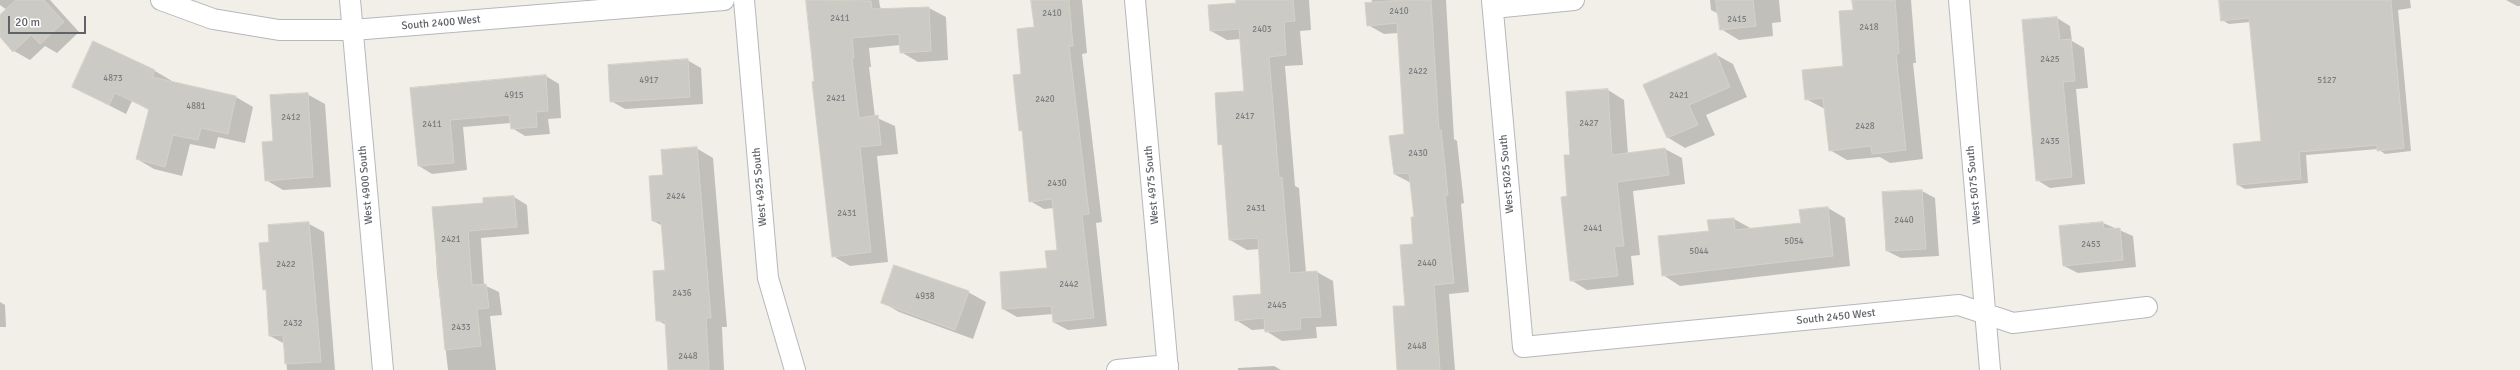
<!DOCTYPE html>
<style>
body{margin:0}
#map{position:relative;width:2520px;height:370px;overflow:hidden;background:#f1efe8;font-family:Signika,sans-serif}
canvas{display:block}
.scale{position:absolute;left:8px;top:16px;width:78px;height:18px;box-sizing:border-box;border:2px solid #5f6368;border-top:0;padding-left:5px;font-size:12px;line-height:14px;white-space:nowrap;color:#5f6368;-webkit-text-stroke:3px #fff;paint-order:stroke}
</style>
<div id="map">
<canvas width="2520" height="370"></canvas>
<div class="scale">20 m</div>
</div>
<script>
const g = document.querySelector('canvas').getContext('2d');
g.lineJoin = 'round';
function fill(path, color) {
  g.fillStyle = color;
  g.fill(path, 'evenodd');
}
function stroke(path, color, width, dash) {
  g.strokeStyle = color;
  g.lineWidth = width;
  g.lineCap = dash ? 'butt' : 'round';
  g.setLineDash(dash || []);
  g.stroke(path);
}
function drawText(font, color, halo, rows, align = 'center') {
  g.font = font + ' Signika,sans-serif';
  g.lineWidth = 3.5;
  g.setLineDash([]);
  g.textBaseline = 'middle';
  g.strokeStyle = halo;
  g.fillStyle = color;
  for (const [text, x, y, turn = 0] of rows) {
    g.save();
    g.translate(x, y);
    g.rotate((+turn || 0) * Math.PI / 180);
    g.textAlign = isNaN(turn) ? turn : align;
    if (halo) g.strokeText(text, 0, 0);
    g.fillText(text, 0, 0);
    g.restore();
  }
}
const shadow = new Path2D(`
 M0,0h50l29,32 -22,21 -12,-7 -15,14 -16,-9 -14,-15v-20l7,-6 -7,-5z
 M807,0h72l1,7 3,3 46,-2 17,9 2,43 -30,2 -17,-10 -1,-7 -31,3 2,19h-2l6,50 20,9 3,28 -21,2 11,106 -38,4 -17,-10z
 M1032,0h50l5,53 -5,1 20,168 -6,1 11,103 -39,4 -15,-8v-8l-36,3 -14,-8 45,-40 10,-18 -4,-43 -10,1 -14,-8 -7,-69 -3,-2 2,-55 13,-47z
 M1237,0h72l2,30 -11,1 3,34 -18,1 10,120 4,2 7,85 11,-1 16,9 4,45 -21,1 1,11 -35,3 -16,-10v-2l-14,1 -16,-10 26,-25 -2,-46 -13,1 -17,-10 -6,-94 -5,-2 26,-52 -4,-53 -14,1 -16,-9 26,-27z
 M1372,0h74l8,139 3,2 7,62 -3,1 8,88 -20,2 6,76h-57l17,-125v-27l-4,-35 -17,-9 11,-39 -7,-102 -14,1 -16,-9z
 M1710,0h69l2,22 -9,1 1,13 -34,4 -18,-11 -2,-15 -8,-4z
 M1853,0h58l5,63h-3l10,96 -33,4 -10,-6 -33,3 -17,-10 -5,-41 -19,-10 38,-32 10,-56z
 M2220,0h190l1,8 -13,2 13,141 -26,3 -7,-5 -72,6 2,28 -63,6 -7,-4 24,-43 -11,-120 -22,2 -7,-4z
 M2506,0h14v6h-3z
 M2057,18l13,8 2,15 12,7 4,40 -12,1 9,95 -35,4 -13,-8z
 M93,42l62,29 17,10 -1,2 65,14 17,10 -8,36 -27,-6 -3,12 -25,-5 -8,32 -28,-7 -17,-10 12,-49 -17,-9 -6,13 -53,-27z
 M1715,54l18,10 14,33 -41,18 9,20 -30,13 -18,-11z
 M687,60l14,8 2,36 -78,5 -14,-8z
 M546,76l13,8 2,34 -13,1 2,15 -25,2 -13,-8 -1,-5 -48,4 4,43 -35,4 -13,-8 -8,-77z
 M1608,90l16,10 4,54 37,-5 17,9 3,26 -52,7 7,64 -9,1 3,29 -47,5 -16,-10 -3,-83 3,-41z
 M307,94l18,10 6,83 -48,3 -17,-10 8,-38z
 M696,148l17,10 14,169h-5l2,43h-55l-3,-45 -9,-5 9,-49 -3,-45 -10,-5 11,-45z
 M1922,191l13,7 4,58 -38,2 -14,-7z
 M514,197l13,8 2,29 -48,4 3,47 15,7 3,23 -12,1 6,54h-48l-11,-96 -4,-66 51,-4z
 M1828,208l17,10 5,48 -170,20 -17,-11 47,-43 -2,-11 26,-2 18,10 50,-5z
 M2103,223l30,13 3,31 -58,6 -14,-7 -4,-39z
 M309,224l15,8 11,138h-48l-2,-26 -15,-8 -3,-45 -3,-2 6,-46z
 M968,292l18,10 -13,37 -74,-27 -17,-10z
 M0,302l5,3 1,22h-6z
 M1274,366l7,4h-43v-2z`);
const building = new Path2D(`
 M16,0h28l20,22 -24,22 -9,-9 -18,17 -13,-15v-22z
 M806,0l65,1 1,8 57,-2 2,44 -31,2 -1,-19 -47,4 2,20h-2l7,60 19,-3 3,30 -21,2 11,105 -39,5 -20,-175 2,-1z
 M1031,0h38l4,46h-4l20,168 -7,1 12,103 -41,4 -2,-16 -49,3 -2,-37 47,-4 -2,-17 12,-1 -5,-51 -23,3 -7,-72 -3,1 -6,-56 8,-1 -4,-45 17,-2z
 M1236,0h57l2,21 -11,1 2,33 -17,2 10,121 3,-1 8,96 27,-2 4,46 -21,1 1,11 -36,3 -1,-14 -29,3 -2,-25 28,-2 -3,-56 -29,2 -7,-96 -4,1 -3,-52 29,-2 -5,-62 -29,2 -2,-26 28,-2z
 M1405,0h26l8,131 2,-1 7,65h-3l9,88 -20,2 6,85h-43l-4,-64h12l-5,-61 13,-1 -2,-27h3l-5,-44 -15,1 -5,-38 15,-2 -7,-111 -30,3 -2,-23z
 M1716,0h37l3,26 -36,4z
 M1852,0h43l4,53 -3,1 10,96 -34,4 -1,-8 -42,5 -6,-53 -18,2 -3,-30 41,-4 -4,-55 14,-1z
 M2219,0h172l13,148 -27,3v-6l-78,7 2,27 -64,6 -4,-41 28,-3 -12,-123 -28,3z
 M2057,17l3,23 11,-1 4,42 -12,1 9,95 -36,4 -14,-161z
 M93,41l62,29 -3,7 84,19 -8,38 -27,-6 -3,12 -25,-5 -8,32 -29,-8 13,-50 -34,-16 -6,12 -37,-18z
 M1716,53l14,34 -41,18 9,20 -31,13 -24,-53z
 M688,59l2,38 -80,5 -2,-37z
 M546,75l2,36 -12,1 1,15 -26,2 -2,-14 -59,5 4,43 -36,3 -8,-78z
 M1608,89l4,66 53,-7 4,27 -52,7 7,64h-10l4,30 -48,5 -9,-84 6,-1 -3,-41h6l-4,-63z
 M308,93l5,84 -48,4 -3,-39 11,-1 -3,-46z
 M697,147l14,171h-5l3,52h-41l-3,-49h-9l-3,-50 12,-1 -4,-49h-9l-3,-45 14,-1 -2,-25z
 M1922,190l4,59 -40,2 -4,-59z
 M514,196l3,31 -49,4 4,54 14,-1 3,24 -12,1 4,37 -36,4 -13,-143 51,-4v-5z
 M1828,207l5,49 -171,20 -4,-40 51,-5 -2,-11 27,-2 1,12 66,-7 -2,-13z
 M309,222l12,140 -36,2 -2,-29 -14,1 -3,-47 -3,1 -4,-47 10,-1 -1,-17z
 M2103,222l1,7 16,-1 3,32 -60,6 -4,-40z
 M894,265l75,26 -14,39 -74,-27z`);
const street = new Path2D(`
 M161,0l52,19 66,11h74l371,-30
 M350,0l33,370
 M744,0l24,278 27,92
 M1135,0l33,370
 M1492,0l31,347 436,-42 54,18 134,-16
 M1959,0l31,370
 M1493,8l81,-8
 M1117,370l51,-5`);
const numberNames = [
 ["2410",1399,12],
 ["2410",1052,14],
 ["2411",840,19],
 ["2415",1737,20],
 ["2418",1869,28],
 ["2403",1262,30],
 ["2425",2050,60],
 ["2422",1418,72],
 ["4873",113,79],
 ["4917",649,81],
 ["5127",2327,81],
 ["4915",514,96],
 ["2421",1679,96],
 ["2421",836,99],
 ["2420",1045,100],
 ["4881",196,107],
 ["2417",1245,117],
 ["2412",291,118],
 ["2427",1589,124],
 ["2411",432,125],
 ["2428",1865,127],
 ["2435",2050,142],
 ["2430",1418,154],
 ["2430",1057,184],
 ["2424",676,197],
 ["2431",1256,209],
 ["2431",847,214],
 ["2440",1904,221],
 ["2441",1593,229],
 ["2421",451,240],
 ["5054",1794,242],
 ["2453",2091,245],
 ["5044",1699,252],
 ["2440",1427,264],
 ["2422",286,265],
 ["2442",1069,285],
 ["2436",682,294],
 ["4938",925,297],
 ["2445",1277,306],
 ["2432",293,324],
 ["2433",461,328],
 ["2448",1417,347],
 ["2448",688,357]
];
const streetNames = [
 ["South 2400 West",441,23,-5],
 ["West 5025 South",1507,174,-95],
 ["West 4900 South",366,185,-95],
 ["West 4975 South",1152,185,-95],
 ["West 5075 South",1974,185,-95],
 ["West 4925 South",760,187,-95],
 ["South 2450 West",1836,317,-6]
];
fill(shadow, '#0003');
fill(building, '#cccac5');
stroke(building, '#d6d1c6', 1);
stroke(street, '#b5b8bc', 22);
stroke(street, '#fff', 20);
drawText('9px', '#7a7d7f', null, numberNames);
drawText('11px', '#5f6368', '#fff', streetNames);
</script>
